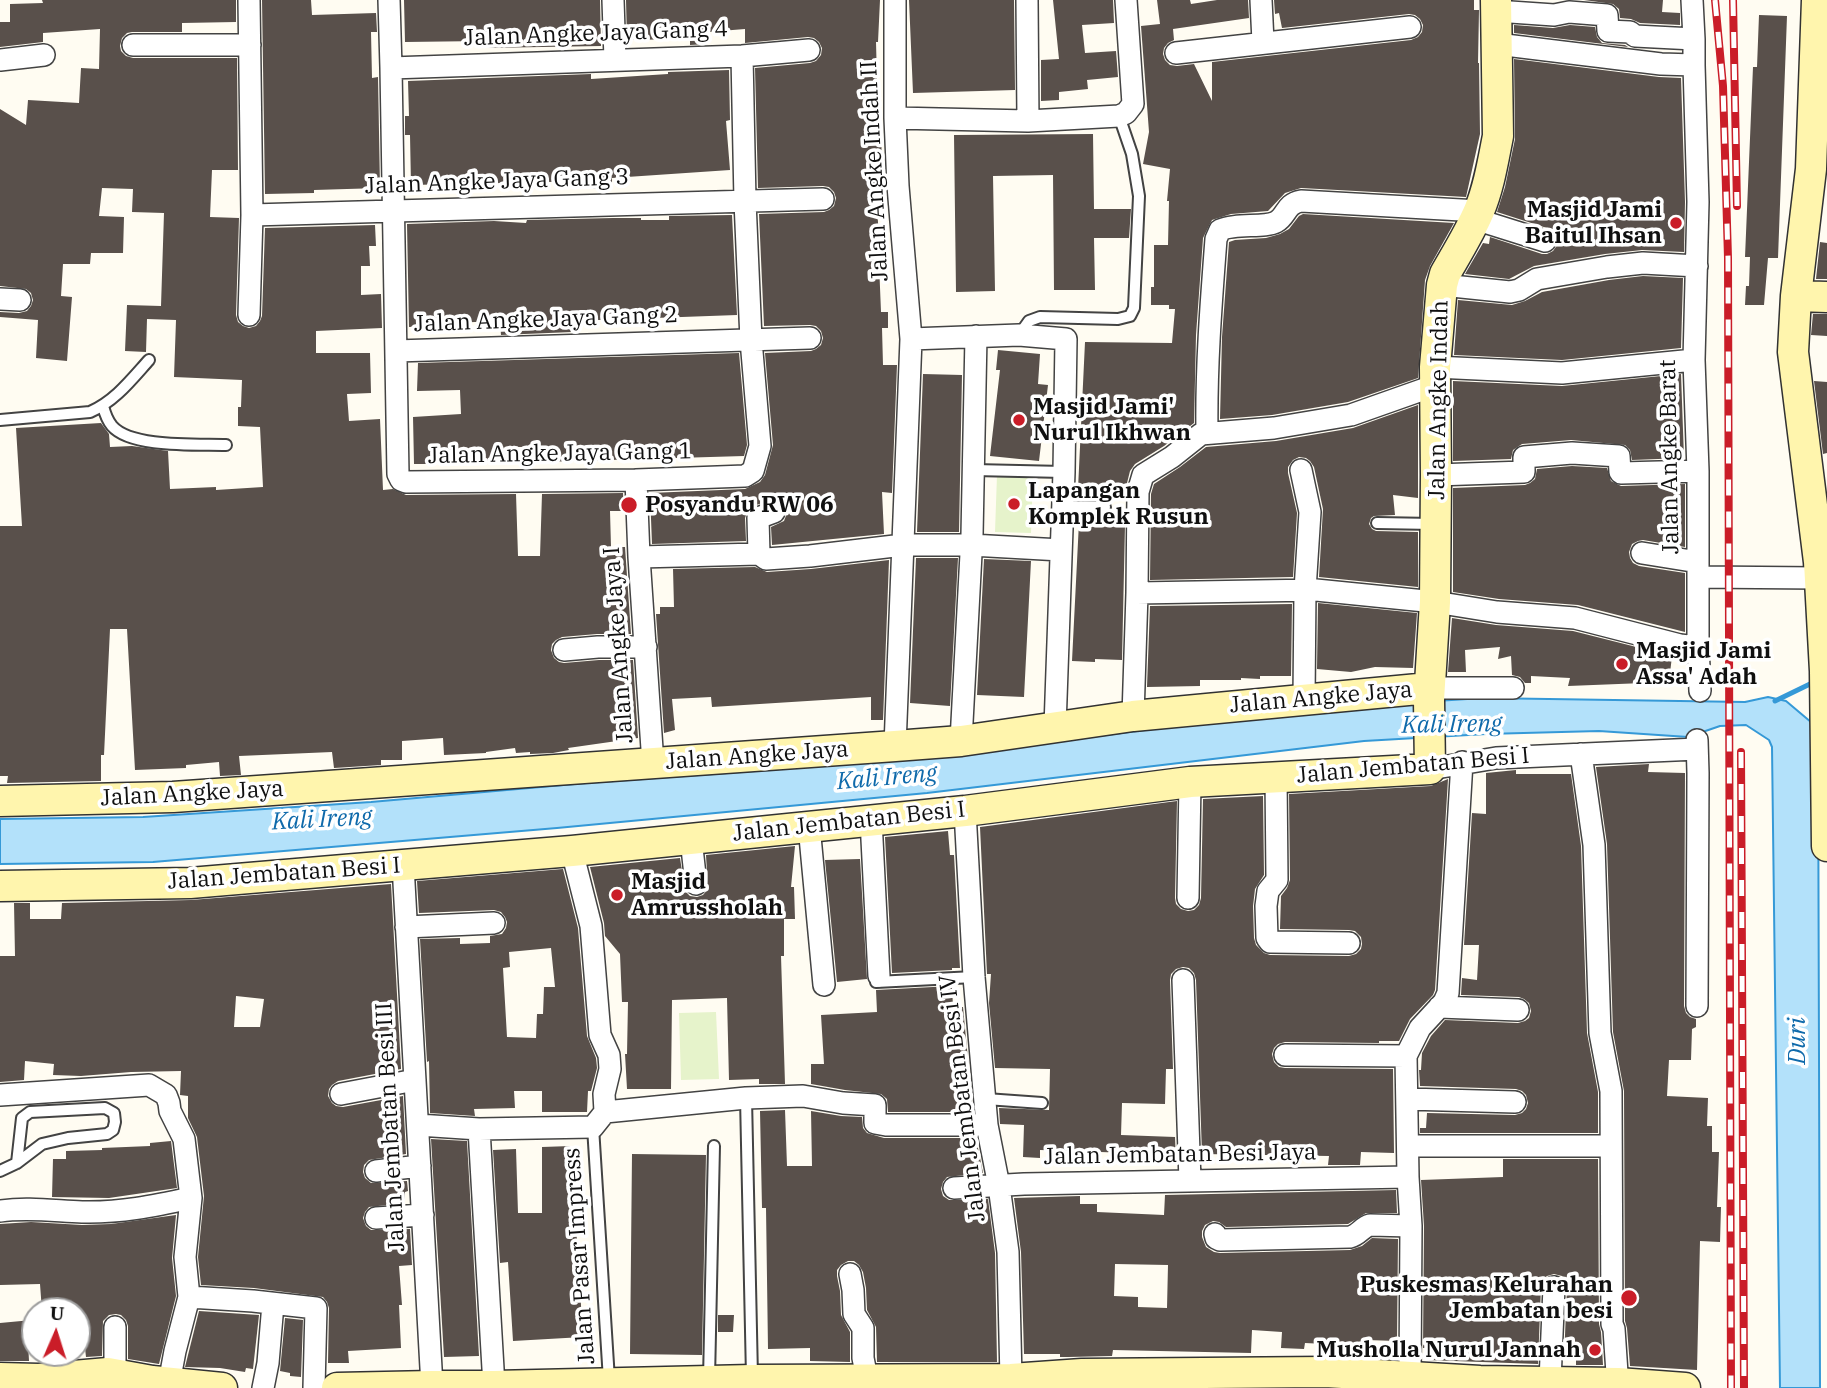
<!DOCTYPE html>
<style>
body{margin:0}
#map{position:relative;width:1827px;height:1388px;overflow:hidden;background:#fffcf2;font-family:"IBM Plex Serif",serif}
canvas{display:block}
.north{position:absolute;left:21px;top:1297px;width:70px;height:70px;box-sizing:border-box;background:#fff;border:2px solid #9f9f9f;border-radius:50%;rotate:3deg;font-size:19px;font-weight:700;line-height:28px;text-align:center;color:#101010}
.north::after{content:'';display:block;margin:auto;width:24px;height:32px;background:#ca1d28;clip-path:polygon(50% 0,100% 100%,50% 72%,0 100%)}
</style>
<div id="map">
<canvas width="1827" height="1388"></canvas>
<div class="north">U</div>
</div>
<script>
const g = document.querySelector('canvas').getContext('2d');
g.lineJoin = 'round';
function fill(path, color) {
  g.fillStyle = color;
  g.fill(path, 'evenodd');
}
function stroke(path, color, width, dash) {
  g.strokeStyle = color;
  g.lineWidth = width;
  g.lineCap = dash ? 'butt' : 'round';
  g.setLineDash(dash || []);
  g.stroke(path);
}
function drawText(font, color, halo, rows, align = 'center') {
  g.font = font + ' "IBM Plex Serif",serif';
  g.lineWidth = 7;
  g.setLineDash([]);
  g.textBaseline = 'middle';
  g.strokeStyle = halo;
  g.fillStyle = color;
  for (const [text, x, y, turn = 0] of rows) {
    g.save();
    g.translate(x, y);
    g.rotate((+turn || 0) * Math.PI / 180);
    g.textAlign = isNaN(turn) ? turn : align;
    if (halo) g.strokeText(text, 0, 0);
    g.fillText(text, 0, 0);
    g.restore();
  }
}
const pitch = new Path2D(`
 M997,475l36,1 -2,57 -36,-1z
 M716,1012l3,67 -38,1 -2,-67z`);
const water = new Path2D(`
 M1768,697l18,4 32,27 2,660h-40l-8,-641 -3,-7 -23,-15 -26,1 -32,11 -89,-6 -113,3 -122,7 -437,52 -370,35 -404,34 -153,2v-45l143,-2 228,-15 215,-19 183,-13 228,-21 210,-27 213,-20 63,-4 262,4z`);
const stream = new Path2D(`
 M1775,701l35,-17h7`);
const building = new Path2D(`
 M42,0h194v22l-54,1v9h-50l-5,1 -5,5 -2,8 1,5 5,5 7,2h104l1,112h-26l-2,47 29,1 -3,97 2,7 5,4 6,2 7,-2 4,-5 2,-5 3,-88 110,-3 1,21h-7l1,20h-9v29l20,-1 1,34 -66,3v22h54l1,40 -24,1 2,27 31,-2 3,71 10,-1 13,6 110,-1 2,62h22l2,-62 81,-1 1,18h-14l1,36h14l6,87h-34l-35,3 -6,3 -4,4 -1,6 3,8 5,4 5,1 35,-3h34l5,78 -70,10 1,2 -16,3 -23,1v-2l-14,1 -1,-5 -29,4v1l-42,2 -1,-17 -41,3v19h-21v5l-47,3 -2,-16 -93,4 2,19 -21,1 -1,-14 -33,3v3l-51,2 -8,-141h-17l-6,126h-3v26l-94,2 1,-7h-8v-250h22l-6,-98 85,-5 8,11 1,13 22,-1 36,5 2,38 46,-2v3l47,-3 -3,-60 -22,-1v-19h3l1,-27 -68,-3 2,-57 -29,-1 -1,33 -21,-1 2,-46 34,1 3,-93 -32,-1 1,-23 -31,-1 -3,28 25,1 -1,36h-32l-1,11h-27l-2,32 11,1 -5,64 -31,-3 2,-38 -38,-3v-5l19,1 8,-2 4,-5 2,-6 -2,-7 -5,-4 -26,-3v-177l26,16 2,-25 51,3 2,-35 18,1 1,-40 -57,4v9l-43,5v-25h10v-18l33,-1z
 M262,0h49l1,15 64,-2 1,19h-6l1,46 6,-1 2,111 -66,2v3l-49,1z
 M404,0h196l1,46 -118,2v-7l-78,1z
 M626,0h254l-2,42h-2l2,76h3l1,63h-7l4,55 6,-1 1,28h-7l2,49h7v16h-6l1,37h14l-5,128 -10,-1 2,42 -112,11 -1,-18 13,-6 3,-8 -1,-5 -3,-6 -8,-3 -22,7 -5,4 -3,8 1,23 -94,3 -2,-51 95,-4 15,-7 5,-7 8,-30 -8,-92 46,-2 5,-2 5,-4 2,-7 -2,-7 -5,-5 -6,-1 -46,1 -5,-112 65,-2 5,-2 5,-4 2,-8 -2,-6 -5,-5 -6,-1 -65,2 -3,-120 55,-5 6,-2 5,-6 1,-7 -3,-6 -5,-4 -6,-1 -63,6v-14l-37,3v12l-18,1v-6l-63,1z
 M909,0h105l1,90 -102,3z
 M1053,0h60l1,23 -32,2 3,28 31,-2 2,26 -31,3 1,9 -29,3v8l-18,1v-41l18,-1z
 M1157,0h33l1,4 26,-4h31l1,18 -76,11 1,11 -6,3 -4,5 -1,6 2,6 5,5 7,1 17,-2 18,37v-39l199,-22 7,-3 4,-5 1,-7 -3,-6 -5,-4 -6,-1 -127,14 -3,-15 -4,1 -1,-14h200v10h5l-1,53h1l1,71 -14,63 -165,-9 -16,5 -17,18 -37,3 -19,6 -9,18 -7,97 -2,88 -30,23 -29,18 -5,7 -5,20 -47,-2 7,-147 87,1 3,-34h-6v-4h-18v-18h3v-42h14l1,-44h-2l3,-32 -27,-5 6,-32 -8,-106 19,-2z
 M1584,0h79l-1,12 18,1v12l-40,-2 -9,-4 -11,-1 -1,-9 -6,-5z
 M1759,15l28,1 -9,242h-10l-4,47h-19l1,-19h3l1,-29h-5l8,-190h4z
 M1514,25l39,3 17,-3 25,2 2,10 5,6 23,2 3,2 -114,-14z
 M1514,59l145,18 22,1 4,124 -1,50 -42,-2 -37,4 -71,12 -25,13 -44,-5 18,-31 6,1 1,-7 52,17h5l6,-3 5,-7v-5l-3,-6 -5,-4 -53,-17 8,-25 10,-48z
 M729,70l1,50 -4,1 4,49 -118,8v10l-19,1v-8l-182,4 -1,-50h-5v-19h4l-1,-35 183,-7v5l77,-5v-2z
 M1093,134l1,75h37l-2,29h-35l1,52h-41l-1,-115 -60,1 2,115 -39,1 -2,-157z
 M1303,214l151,9 -24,43 -5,14 -7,98 -70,24 -76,13 -52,4 2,-82 7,-95 6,-2 31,-2 14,-4 9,-5 10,-13z
 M732,215l5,100 -166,6 1,11 -71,3 -1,-14 -50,2v2l-41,2 -2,-103 87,-3 32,2 1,-3 86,-2h28v2h28v-4z
 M1820,242l7,1v36h-11z
 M1643,276l40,2 -2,70 -119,12 -108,-5 4,-55 54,5 13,-4 17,-9 67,-12z
 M1813,314h14v22l-16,-1z
 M998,350l42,4 -2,30 10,1 -9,76 -49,-5 10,-86h-4z
 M739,353l8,92 -3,11 -202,6 1,-15h-28l1,13 -31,1v1l-52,-1v3h-19l-1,-47 48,-3 -1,-24 -43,1 1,-28z
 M923,374l39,1 -3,157h-42z
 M1681,374l3,84 -52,2 -2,-10 -5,-5 -54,-5 -49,4 -9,6 -2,9 -58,2v-80l109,5z
 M1814,381l13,1v71l-4,1z
 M1418,405v93l-25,-3 2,20 -21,1 -3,2 -2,6 3,5 4,2 42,1v55l-99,-10 4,-68 -9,-42 -4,-6 -4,-3 -7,-1 -6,3 -5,7v6l9,40 -4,64 -143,3 1,-86 3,-10 26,-17 26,-20 70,-6 77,-13z
 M1572,466l35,2 4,13 10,5 64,-2v63l-42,-7 -5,1 -6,3 -3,8 1,6 3,5 6,3 46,7v59l-107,-27 -79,-6 -46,-7v-104l72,-3 5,-2 5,-4 2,-10z
 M1079,522l46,3 -3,135 -27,-1v3l-23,-1z
 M916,558h42l-8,148 -40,-3z
 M984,559l47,2 -7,136 -47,-2z
 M889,560l-6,160h-12v-23l-159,10 -1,-10 -39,2 3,31 -11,3 -8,-119h4v-7h14l-1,-38 82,-2 12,5 44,-3z
 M1318,603l99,10 -4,55 -38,-1 -24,5 -34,-3z
 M1292,604l-1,72h-31v3l-19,-1v2h-41v6l-53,1 3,-81z
 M1452,618l44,7 77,6 99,25 -3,26 -101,4 2,-8 -39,-2v7h-6l-5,-6 -8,-2 -1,-19 -13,3 2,-12 -35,3 1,22h-18z
 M1649,764l-1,8 37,1 -1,233 2,7 4,4 6,2v8l-4,2 -1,31h-22l-2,36 41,2 -1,28h5v26h7l-2,55h4l-1,35 -20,-1 -3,129 -67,-4 -3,-38 -2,-7 -1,-230 -11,-59 -6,-188 -11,-77z
 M1516,770v4h55l10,72 6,187 11,59v41h-178v-5h6l1,-15 88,2 7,-2 4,-4 2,-6 -2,-8 -4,-4 -6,-2 -96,-3 -1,-16h2l1,-17 9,-17 14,-16 73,3 7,-2 4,-3 2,-7 -2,-8 -5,-4 -5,-2 -58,-2 1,-17 15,2 2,-35h-15l8,-132 14,1v-41z
 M1448,779l-13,211 -2,5 -23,24 -11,22h-20v2l-94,-1 -7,2 -4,4 -2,6 2,8 5,5 6,1 108,1 1,84 -33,-1 -1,13h-32l1,-9 -127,-2 -6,-174 -2,-7 -5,-5 -6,-1 -7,2 -5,5 -1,6 3,89h-7l-1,35 -43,-1 -1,32 54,2 1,25 -47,-1v-8l-57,-2 -32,-1v8l-17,-1 1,-32 -24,-1 -1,-16 50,2 1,-41 -55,-1 -6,-65 2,-29h-4l-7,-147 197,-26 -2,97 1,6 5,5 7,2 6,-1 5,-5 2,-7 2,-99 60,-3 1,79 -9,14 -2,17 1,32 2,7 8,8 6,2 79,1 7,-2 5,-5 1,-5 -1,-7 -6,-6 -6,-1 -69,-1 1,-33 6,-8 3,-8 -1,-86 142,-8z
 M948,831l2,24h4l6,113h-8v2l-60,3 -7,-136z
 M795,846l-4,41h3l1,32h-11v37h-3l4,128h-26v-5l-30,1 -2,-82 -55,2 -1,89h-44l-2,-35h2l1,-52h-6l-2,-48 -15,-18 -1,-13 -14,-56 90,-9 5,33 5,5 7,1 6,-2 5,-6 -2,-34z
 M860,859l7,120 -30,3 -12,-122z
 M563,869l15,59 9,108 9,22 1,10 -6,23h-3l-1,21h-45v-21h-28l1,17 -41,1 1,7 -45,-3 -1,-52 -2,1 -7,-123 40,-1v6l30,-1v-7l12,-2 4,-6 1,-6 -2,-5 -4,-5 -7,-2 -75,3 -2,-32zM551,948l4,39h-11l-1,27h-6l-1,24 -29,-1 -4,-69 7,-1 -1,-15z
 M391,884l10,184v1l-63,12 -6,4 -3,4 -1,7 4,7 4,3 7,1 60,-11 3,58 -37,6 -5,5 -1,7 2,6 6,5 36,-2 1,10 -3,1v11l-36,4 -4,5 -2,6 3,8 5,4 39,-1 2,36 -13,1 3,39h-3l2,43 -53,3 1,12h-21l1,-55 -2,-6 -4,-5 -69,-9 -53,-3 -3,-28 6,-61 -7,-59 -9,-19v-22l-8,-1 1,-24 -50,1 -50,4 -28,-1 1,-11 -29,-3 -1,19 -24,2v-126h15l-1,-53h16v16h31l1,-16 129,-3zM236,996l28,3 -4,28h-26z
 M952,986l1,21h10l10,105h-85l-1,-13 -6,-5 -36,-4 -34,-6v-20h13l-3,-49 56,-3 -1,-22z
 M785,1110l2,56h25l-1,-55 30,5 21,1 1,11 4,5 17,5h92l7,35 -36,4 -4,5 -2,7 2,7 6,4 39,-1 7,54 2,109h-120l-1,-35 -9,-17 -1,-22 -3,-16 -4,-7 -5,-4h-6l-7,4 -4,5v6l3,15 1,24 9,17v30l-40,-1v-13l-42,1 -2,-141h-4l-2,-97z
 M431,1139l36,2 12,215 -35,1z
 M171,1141l6,47 -68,10 -57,-1 1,-38h13v-8l36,-1v-2l48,-2v-3z
 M571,1146l12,191 -70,4 -5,-79 -8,1 -7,-113 23,-1 2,64h24v-66z
 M632,1154l74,1 -4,200 -72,-1z
 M1503,1159h95l1,165 2,8 2,33h-27v-5l-12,-1 3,-72 -2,-7 -3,-4 -8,-2 -7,2 -4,3 -2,7 -3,78 -112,-4v-12h-3l1,-122 -3,-46 82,-3z
 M1396,1190l1,23h-31l-18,11 -122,3 -7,-5 -6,-1 -8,4 -3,6v6l4,10 8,5 6,1 130,-3 12,-4 10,-8 26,1 -1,102 -30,-1 -1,17 -20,-1v-11l-41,-2 -1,6 -23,-1 1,-16 -30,-2 -1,23 -138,-3 -1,6 -44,1h-8v-3h-36l-3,-102 -7,-54 66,-2v8h17v8l67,3 1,-20zM1115,1264l53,1 -1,43 -29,-1v-10l-24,-1z
 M176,1215l-4,43 4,38 -17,68 -31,-5v-33l-2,-6 -5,-5 -5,-1 -7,1 -6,6 -1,35 -16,1 -2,-18h-7v-28h-35l-2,-27 -40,1v-61l31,-2 51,3 29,-1z
 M199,1311l60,4 -6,54 -7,-1 -1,4 -25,-4 -35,-1z
 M718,1315h16l-1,17h-15z
 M285,1318l18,2 -2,57 -11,-1v-3l-10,-2z
 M32,1320l2,21 -6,1 1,19h-29v-38z`);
const lane = new Path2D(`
 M1019,335l10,-14 11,-4 78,2 12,-3 4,-8 5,-112 -7,-42 -13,-38
 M103,406c2,8 4,14 9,20 19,22 85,18 114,19
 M0,420l90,-8c25,-11 41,-32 59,-52
 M974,470l90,2
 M1063,506l42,1
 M1377,523l57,1
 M876,982l98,-5
 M746,1098l6,279
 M986,1099l56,4
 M593,1127l16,253
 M0,1171l17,-8 25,-19 26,-6 39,-4 6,-4 2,-8 -1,-9 -9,-5 -75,4 -8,6 -5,45
 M709,1379l5,-233`);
const street = new Path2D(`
 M249,0l3,215 -3,100
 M389,0l2,68 7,406 3,6 5,2 230,-2 109,-4 8,-5 7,-25 -9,-106 -6,-139 -3,-145
 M613,0l2,60
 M1027,0l1,121
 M1261,0l2,42
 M1692,0l2,39v26l4,137 -4,158 4,111v173l2,47
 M1496,11l58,4 15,-3 38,3 1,16 22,1 5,4 59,3
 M1497,44l164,20 33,1
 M133,45h117
 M1176,53l234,-26
 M0,60l44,-5
 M391,68l351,-12 67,-6
 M895,118l133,3 91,-5 7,-3 7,-9 -7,-104
 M252,215l571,-16
 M1475,219l70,22
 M1442,285l68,7 9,-2 18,-11 70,-12 36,-4 54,3
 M0,299l20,1
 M911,339l108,-4 47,4
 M396,351l414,-13
 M1435,367l127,6 132,-13
 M1436,385l-85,30 -77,13 -73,6 -29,23 -29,18 -5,17 -1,101 179,-3 119,12 62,10 78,6 105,27 16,2 2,-3
 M1207,433c-1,-65 4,-129 9,-194l4,-9c15,-7 45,-2 56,-8 11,-6 9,-18 25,-21l178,10
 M1301,470l9,42 -5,78 -1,109
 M1436,475l88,-3v-15l48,-4 47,3 1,16 1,1 77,-2
 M636,480l3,77 14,207
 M1642,553l56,9
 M759,554l-1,-36 16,-6
 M639,557l120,-3 7,5 44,-3 93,-11h68l90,5
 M1698,577l121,1
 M564,650l34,-3h48
 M1429,688h84
 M1133,716l4,-123
 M1055,727l9,-255 2,-133
 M1697,740l1,33 -1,233
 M961,741l11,-206 4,-199
 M895,746l16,-407 -13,-153 -3,-68v-118
 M1581,754l13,91 6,188 11,58 1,233 2,5 4,59
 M1430,769l66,-11 201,-9
 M1276,776l1,104 -9,11 -2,15 1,32 3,4 79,1
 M965,811l9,166 13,148 12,61 9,66 3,127
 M871,820l8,156
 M809,826l15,159
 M691,839l5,45
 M572,851l19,75 9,109 9,20 1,14 -6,25 1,18 141,-14 57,-2 40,7 32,2v18l11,2h101
 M403,865l29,521
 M1188,898l2,-116
 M406,927l88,-4
 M1183,980l7,201
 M1439,1007l79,3
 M1285,1055l121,1
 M341,1094l74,-14
 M0,1095l149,-10 17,10 3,8 1,8 14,28 7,59 -6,59 4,40 -14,54 -6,32
 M1407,1099l108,3
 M418,1125l61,4 114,-2 12,-15
 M479,1129l15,257
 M1408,1146h203
 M376,1171l44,-5
 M954,1188l70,-4 384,-7
 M0,1211c27,-4 55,0 82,1 38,1 72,-6 109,-14
 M376,1218l47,-3
 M1215,1234l1,4 4,2 130,-3c9,-2 12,-10 20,-12l41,1
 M850,1274l3,16 1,24 9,14v30l6,30
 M189,1297l64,4 63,7 -2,80
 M115,1327v47
 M1410,1378l1,-152 -3,-49 -2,-121 14,-28 24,-26 4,-9 14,-231
 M1550,1381l4,-94
 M263,1388l5,-25 5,-59`);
const secondary = new Path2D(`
 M1817,0l-6,169 -15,127 -3,56 26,210 6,109 2,175
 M1796,296l31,1
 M0,801l173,-4 722,-51 66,-5 172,-25 296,-28
 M0,886l190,-3 213,-18 169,-14 393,-40 225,-29 240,-13 -1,-69 6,-98 1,-127 -1,-108 7,-82 3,-11c12,-21 25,-42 34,-63 10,-24 14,-50 19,-75l-2,-136
 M0,1378l39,1 69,-6 44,8 70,7
 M337,1388l95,-2h62l258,-6 259,-1 71,-5 243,-2 155,9 138,2 67,5`);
const rail = new Path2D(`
 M1715,0l8,86 5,172 3,1130
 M1733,0l4,206
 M1741,752l3,636`);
const markers = [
 [1676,223,7,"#ca1d28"],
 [1019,420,7,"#ca1d28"],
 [1014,504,7,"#ca1d28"],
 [629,505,9,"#ca1d28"],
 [1622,664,7,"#ca1d28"],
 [617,895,7,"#ca1d28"],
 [1629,1298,9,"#ca1d28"],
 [1595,1350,7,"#ca1d28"]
];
const streetNames = [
 ["Jalan Angke Jaya Gang 4",596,34,-2],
 ["Jalan Angke Indah II",875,171,-93],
 ["Jalan Angke Jaya Gang 3",497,182,-2],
 ["Jalan Angke Jaya Gang 2",546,320,-2],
 ["Jalan Angke Indah",1439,400,-89],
 ["Jalan Angke Jaya Gang 1",560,454,-1],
 ["Jalan Angke Barat",1670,457,-91],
 ["Jalan Angke Jaya I",619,645,-94],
 ["Jalan Angke Jaya",1321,698,-5],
 ["Jalan Angke Jaya",757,756,-4],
 ["Jalan Jembatan Besi I",1413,766,-5],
 ["Jalan Angke Jaya",192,794,-3],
 ["Jalan Jembatan Besi I",849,822,-6],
 ["Jalan Jembatan Besi I",284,874,-4],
 ["Jalan Jembatan Besi IV",963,1098,-97],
 ["Jalan Jembatan Besi III",391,1127,-93],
 ["Jalan Jembatan Besi Jaya",1180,1155,-1],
 ["Jalan Pasar Impress",580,1256,-94]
];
const poiNames = [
 ["Masjid Jami",1662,210,"right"],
 ["Baitul Ihsan",1662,236,"right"],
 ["Masjid Jami'",1033,407],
 ["Nurul Ikhwan",1033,433],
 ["Lapangan",1028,491],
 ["Komplek Rusun",1028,517],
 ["Posyandu RW 06",645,505],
 ["Masjid Jami",1636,651],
 ["Assa' Adah",1636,677],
 ["Masjid",631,882],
 ["Amrussholah",631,908],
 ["Puskesmas Kelurahan",1613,1285,"right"],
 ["Jembatan besi",1613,1311,"right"],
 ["Musholla Nurul Jannah",1581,1350,"right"]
];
const waterNames = [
 ["Kali Ireng",1452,725,-1],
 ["Kali Ireng",887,778,-5],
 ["Kali Ireng",322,820,-3],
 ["Duri",1798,1041,-90]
];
fill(pitch, '#e6f3cb');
fill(water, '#b3e1fa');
stroke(water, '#3599d7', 2);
stroke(stream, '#3599d7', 5);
fill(building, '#59504b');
stroke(lane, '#434343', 14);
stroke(street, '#434343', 24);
stroke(secondary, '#323232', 33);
stroke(lane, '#fff', 10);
stroke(street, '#fff', 21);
stroke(secondary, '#fff5ad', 30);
stroke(rail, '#ca1d28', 8);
stroke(rail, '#fff', 5, [16]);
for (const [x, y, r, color] of markers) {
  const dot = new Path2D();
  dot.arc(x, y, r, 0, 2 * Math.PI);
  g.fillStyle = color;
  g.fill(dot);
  stroke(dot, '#fff', 2.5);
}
drawText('23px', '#101010', '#fff', streetNames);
drawText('bold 23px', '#101010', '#fff', poiNames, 'left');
drawText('italic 24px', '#0f6aab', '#fff', waterNames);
</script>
